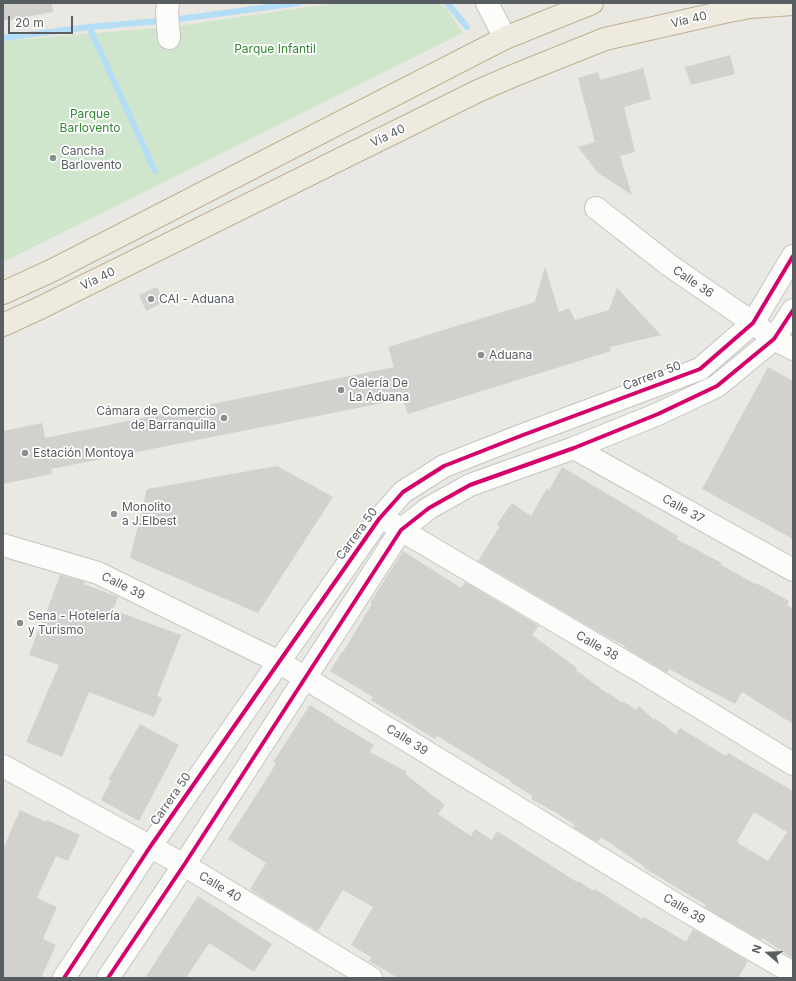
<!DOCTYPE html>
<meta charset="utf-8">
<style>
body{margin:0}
#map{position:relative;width:796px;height:981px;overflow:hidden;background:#e9e8e2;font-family:Inter,sans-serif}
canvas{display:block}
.frame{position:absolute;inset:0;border:4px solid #585d61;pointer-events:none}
.north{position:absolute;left:748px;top:933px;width:40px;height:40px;-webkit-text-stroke:3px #fff;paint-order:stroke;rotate:289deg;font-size:11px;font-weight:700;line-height:16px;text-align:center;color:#585d61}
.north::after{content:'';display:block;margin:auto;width:14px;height:18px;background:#585d61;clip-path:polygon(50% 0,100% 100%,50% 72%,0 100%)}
.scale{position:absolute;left:8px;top:16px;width:65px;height:18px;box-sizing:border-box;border:2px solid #585d61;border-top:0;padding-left:5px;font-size:12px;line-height:14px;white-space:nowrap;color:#585d61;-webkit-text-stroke:3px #fff;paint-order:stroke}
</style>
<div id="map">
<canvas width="796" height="981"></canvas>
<div class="frame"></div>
<div class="north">N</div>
<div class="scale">20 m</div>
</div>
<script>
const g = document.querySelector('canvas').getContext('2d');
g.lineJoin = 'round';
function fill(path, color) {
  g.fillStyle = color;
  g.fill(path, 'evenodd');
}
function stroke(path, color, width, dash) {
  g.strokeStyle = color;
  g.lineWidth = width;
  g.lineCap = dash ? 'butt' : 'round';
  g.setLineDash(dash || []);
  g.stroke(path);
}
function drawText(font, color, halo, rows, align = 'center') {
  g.font = font + ' Inter,sans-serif';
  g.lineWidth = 3.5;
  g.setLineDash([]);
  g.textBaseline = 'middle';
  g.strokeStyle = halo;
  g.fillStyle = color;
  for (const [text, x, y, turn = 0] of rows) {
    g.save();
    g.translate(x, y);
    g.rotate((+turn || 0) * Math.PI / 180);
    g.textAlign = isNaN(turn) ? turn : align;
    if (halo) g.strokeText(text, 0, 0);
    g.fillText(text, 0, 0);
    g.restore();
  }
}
const green = new Path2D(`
 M335,3h105l7,6 16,24 -460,229v-221l175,-15z`);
const stream = new Path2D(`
 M447,3l2,2 18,22
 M89,27l66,144
 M3,38l86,-11 83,-7 127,-17`);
const building = new Path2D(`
 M3,3h49l1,9 -50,9z
 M730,55l5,19 -44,11 -6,-18z
 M643,68l8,31 -27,8 11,45 -15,4 12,39 -34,-22 -20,-26 17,-5 -17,-64 20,-6 2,8z
 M545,267l14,45 10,-4 6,12 34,-10 8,-22 44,47 -51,12 1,4 -203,63 -5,-15 -352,70 1,5 -49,10v-53l39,-8 3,15 349,-71 -6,-20 147,-45z
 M157,287l7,15 -18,9 -7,-16z
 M768,367l25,14v158l-91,-50z
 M277,466l56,31 -75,116 -128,-55 17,-69z
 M562,467l116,69 -2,3 46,24 -1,2 34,19 1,-1 33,18 -2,4 6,4v115l-51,-32 -7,12 -66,-35 -2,4 -43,-26 1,-1 -23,-12 -124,-73 22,-35 -3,-2 15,-21 19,13 16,-28 2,2z
 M403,551l58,37 4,-6 74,44 -7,9 45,33 -1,2 32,24 1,-1 13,10 1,-2 13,9 3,-4 15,14 1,-2 21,16 4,-6 46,28 2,-3 65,38v167l-31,-20 -1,2 -57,-33 2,-2 -62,-37 1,-1 -44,-30 -4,5 -23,-14 1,-3 -20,-13 -24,-13 2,-3 -23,-14 1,-1 -74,-45 -2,3 -64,-39 2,-3 -43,-26 12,-19h1l29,-48 -2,-1zM754,812l33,20 -19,29 -30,-18 1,-1 -2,-1z
 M60,575l25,7 -1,2 34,13 -5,13 68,25 -24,61 5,2 -8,19 -65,-25 -27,65 -36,-15 33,-77 -30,-10 14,-37 1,1z
 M310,705l24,15v1l40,24 -4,7 37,20 -2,2 40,31 -7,9 33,22 4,-7 17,11 5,-9 80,51 1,-1 16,10 1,-2 47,30 2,-2 42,25 7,-13 55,32 -10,17h-340l-29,-17 2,-4 -20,-12 22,-38 -30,-17 -25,41 -52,-31 -16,-11 16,-26 -38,-24 48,-75 -3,-2z
 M140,724l39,21 -40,76 -38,-21 10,-19 -3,-1z
 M20,810l26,12 1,-2 33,15 -12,26 -12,-5 -19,42 20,9 -14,32 13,6 -15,33h-38v-129z
 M198,896l74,48 -18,28 -45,-29 -23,35h-41z`);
const minor = new Path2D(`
 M168,3l-1,10 2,25
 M487,3l18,35
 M596,208l73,57 84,58 21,16 19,10
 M574,448l219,122
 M391,523l10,7 246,145 146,89
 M3,545l95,28 181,89 401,245 113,66
 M3,766l181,99 187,113
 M64,978l86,-131 129,-185 100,-143 24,-27 41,-26 79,-31 177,-66 53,-46 40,-67
 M108,978l76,-113 217,-335 28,-22 41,-23 104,-37 84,-34 59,-28 57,-47 19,-29`);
const highway = new Path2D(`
 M3,293l50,-23 452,-232 87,-35
 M3,325l39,-18 32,-16 406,-201 40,-17 85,-34 119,-27 26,-5 43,-3`);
const cycleway = new Path2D(`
 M64,978l86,-131 129,-185 100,-143 24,-27 41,-26 79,-31 177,-66 53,-46 40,-67
 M108,978l76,-113 217,-335 28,-22 41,-23 104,-37 84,-34 59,-28 57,-47 19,-29`);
const markers = [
 [53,158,4,"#8b8e8e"],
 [151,299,4,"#8b8e8e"],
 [481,355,4,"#8b8e8e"],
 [341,390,4,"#8b8e8e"],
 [224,418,4,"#8b8e8e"],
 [25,453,4,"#8b8e8e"],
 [114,514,4,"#8b8e8e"],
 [20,623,4,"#8b8e8e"]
];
const streetNames = [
 ["Vía 40",689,20,-13],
 ["Vía 40",388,136,-26],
 ["Vía 40",98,279,-26],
 ["Calle 36",693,282,34],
 ["Carrera 50",652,376,-21],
 ["Calle 37",683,509,29],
 ["Carrera 50",357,534,-54],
 ["Calle 39",123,586,26],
 ["Calle 38",597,646,30],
 ["Calle 39",407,740,32],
 ["Carrera 50",171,799,-55],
 ["Calle 40",220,887,31],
 ["Calle 39",684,909,31]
];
const parkNames = [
 ["Parque Infantil",275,49],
 ["Parque",90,114],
 ["Barlovento",90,128]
];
const poiNames = [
 ["Cancha",61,151],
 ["Barlovento",61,165],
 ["CAI - Aduana",159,299],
 ["Aduana",489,355],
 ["Galería De",349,383],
 ["La Aduana",349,397],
 ["Cámara de Comercio",216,411,"right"],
 ["de Barranquilla",216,425,"right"],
 ["Estación Montoya",33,453],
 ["Monolito",122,507],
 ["a J.Elbest",122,521],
 ["Sena - Hotelería",28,616],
 ["y Turismo",28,630]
];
fill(green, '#d0e6cc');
stroke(stream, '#b4ddf6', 6);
fill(building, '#d2d1cd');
stroke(minor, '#c5c5c3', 24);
stroke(highway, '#c0b090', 24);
stroke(minor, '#fcfcfb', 22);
stroke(highway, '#eeeadf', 22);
stroke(cycleway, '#d6006c', 4);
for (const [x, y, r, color] of markers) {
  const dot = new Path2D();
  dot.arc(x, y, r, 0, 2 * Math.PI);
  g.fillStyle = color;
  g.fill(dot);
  stroke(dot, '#fff', 1.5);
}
drawText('12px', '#585d61', '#fff', streetNames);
drawText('12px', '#328732', '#fff', parkNames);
drawText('12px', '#585d61', '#fff', poiNames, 'left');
</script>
